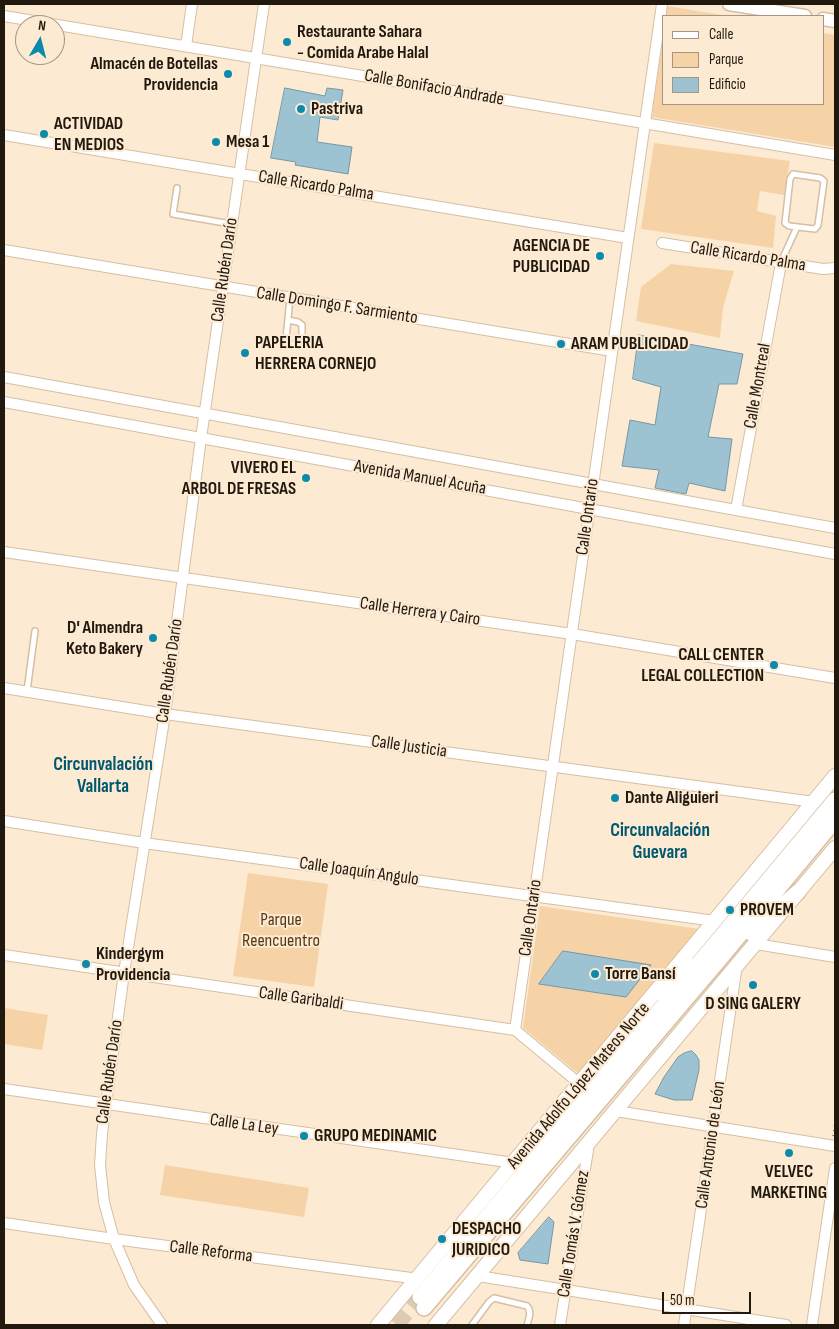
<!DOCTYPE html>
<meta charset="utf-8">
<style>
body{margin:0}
#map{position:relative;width:839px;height:1329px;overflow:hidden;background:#fdead3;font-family:"Sofia Sans Condensed",sans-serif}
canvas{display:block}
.frame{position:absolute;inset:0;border:5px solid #21180e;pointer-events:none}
.legend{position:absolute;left:662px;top:15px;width:162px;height:90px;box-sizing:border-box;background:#fdead3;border:1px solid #a59684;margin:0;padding:6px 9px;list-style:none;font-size:15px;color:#21180e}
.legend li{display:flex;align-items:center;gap:10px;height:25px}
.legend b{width:25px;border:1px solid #a59684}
.north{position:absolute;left:15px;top:15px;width:50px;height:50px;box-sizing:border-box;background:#fdead3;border:1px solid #a59684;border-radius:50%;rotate:8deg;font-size:14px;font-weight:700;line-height:20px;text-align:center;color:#21180e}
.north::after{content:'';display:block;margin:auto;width:18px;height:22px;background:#0c8aac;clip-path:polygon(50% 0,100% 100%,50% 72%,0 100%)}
.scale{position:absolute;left:662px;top:1292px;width:89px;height:22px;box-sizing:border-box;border:2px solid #21180e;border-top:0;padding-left:6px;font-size:15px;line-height:18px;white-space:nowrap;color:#21180e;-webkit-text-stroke:4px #fdead3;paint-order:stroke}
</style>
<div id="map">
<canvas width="839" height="1329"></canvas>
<div class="frame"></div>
<ul class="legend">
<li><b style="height:6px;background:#fff"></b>Calle</li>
<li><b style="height:14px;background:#f6d2a7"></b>Parque</li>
<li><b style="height:14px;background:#9dc2d1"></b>Edificio</li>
</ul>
<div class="north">N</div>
<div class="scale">50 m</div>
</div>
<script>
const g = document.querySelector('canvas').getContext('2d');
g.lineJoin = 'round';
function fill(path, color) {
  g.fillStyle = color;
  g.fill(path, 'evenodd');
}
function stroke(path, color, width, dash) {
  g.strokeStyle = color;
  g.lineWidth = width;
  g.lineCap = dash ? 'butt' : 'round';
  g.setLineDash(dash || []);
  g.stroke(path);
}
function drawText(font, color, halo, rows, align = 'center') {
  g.font = font + ' "Sofia Sans Condensed",sans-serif';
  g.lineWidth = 4;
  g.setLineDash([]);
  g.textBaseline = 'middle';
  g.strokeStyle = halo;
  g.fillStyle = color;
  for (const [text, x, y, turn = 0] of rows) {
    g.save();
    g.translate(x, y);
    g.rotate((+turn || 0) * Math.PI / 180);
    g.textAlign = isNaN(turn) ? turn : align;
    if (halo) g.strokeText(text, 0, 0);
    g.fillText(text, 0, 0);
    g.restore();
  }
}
const green = new Path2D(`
 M667,6l61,10h-62z
 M823,33l12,2v112l-183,-30 11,-79v66h160z
 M654,143l136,18 -6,34 -24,-4 -3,20 19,5 -3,32 -132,-19z
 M671,264l63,7 -11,36 -3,31 -84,-17 5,-34z
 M248,873l80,11 -14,103 -81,-11z
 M540,906l160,23 -120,146 -57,-47z
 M4,1008l44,7 -6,35 -38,-6z
 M165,1165l144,23 -5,29 -144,-22z`);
const building = new Path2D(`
 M285,88l40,8 2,-8 16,2 -5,30 -18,-3 -3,25 35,5 -4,27 -53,-9 1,-3 -25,-4z
 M639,335l104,19 -6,30h-18l-11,53 24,2 -7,52 -36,-8 -3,11 -31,-6 4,-18 -37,-4 8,-46 25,5 6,-38 -28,-8z
 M563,951l88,14 -25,32 -87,-13z
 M692,1051l4,4 3,5v10l-7,30h-18l-19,-6 9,-17 14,-20 6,-4z
 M549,1217l5,5 -6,42 -28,-4 -2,-7z`);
const primaryTunnel = new Path2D(`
 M397,1325l23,-28`);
const path = new Path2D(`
 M833,1136l2,-13`);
const service = new Path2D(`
 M793,174l27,4 4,3 -6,44 -3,4 -26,-3 -4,-3 5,-44z
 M177,188l-4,26 58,10
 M781,262l16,-35
 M288,320l10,2 4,3v15l-3,5 -11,-1 -2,-5 4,-41
 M27,691l8,-60
 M472,1325l17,-23 5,-4 33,8c5,6 2,12 0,19`);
const minor = new Path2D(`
 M4,16l831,139
 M186,46l6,-42
 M4,135l624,103
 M662,243l161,26 12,-1
 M4,250l608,101
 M4,377l831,151
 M4,402l831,152
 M736,510l45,-247
 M4,552l568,82 263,44
 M4,688l161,26 649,88
 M4,821l140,22 571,78
 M756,944l79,13
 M4,955l511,75 65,54
 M515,1030l147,-1026
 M4,1089l510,74
 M616,1111l219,35
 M4,1223l110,16 305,40
 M478,1276l308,49
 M162,1325l-28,-40 -20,-46 -10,-37 -4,-37 2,-31 22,-161 41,-259 36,-276 63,-434
 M560,1325l29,-181
 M684,1325l53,-360
 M812,1325l23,-157`);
const tertiary = new Path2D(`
 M729,4l76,12
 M823,19l12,2`);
const secondary = new Path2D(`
 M378,1325l457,-549
 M436,1325l399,-477`);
const primary = new Path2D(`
 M751,933l47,-41
 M664,995l21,-38
 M420,1297l415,-497
 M424,1308l295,-348 116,-140`);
const markers = [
 [287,42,5,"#0c8aac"],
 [228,74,5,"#0c8aac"],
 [301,109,5,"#0c8aac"],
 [44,134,5,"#0c8aac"],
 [216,142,5,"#0c8aac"],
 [600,256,5,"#0c8aac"],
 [561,344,5,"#0c8aac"],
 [245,353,5,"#0c8aac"],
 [306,478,5,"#0c8aac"],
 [153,638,5,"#0c8aac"],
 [774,665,5,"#0c8aac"],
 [615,798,5,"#0c8aac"],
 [730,910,5,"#0c8aac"],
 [86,964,5,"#0c8aac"],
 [595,974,5,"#0c8aac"],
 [753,985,5,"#0c8aac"],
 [304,1136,5,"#0c8aac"],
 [789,1153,5,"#0c8aac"],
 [442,1239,5,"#0c8aac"]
];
const poiNames = [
 ["Restaurante Sahara",297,32],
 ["- Comida Arabe Halal",297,53],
 ["Almacén de Botellas",218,64,"right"],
 ["Providencia",218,85,"right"],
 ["Pastriva",311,109],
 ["ACTIVIDAD",54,124],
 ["EN MEDIOS",54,145],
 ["Mesa 1",226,142],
 ["AGENCIA DE",590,246,"right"],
 ["PUBLICIDAD",590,267,"right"],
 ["PAPELERIA",255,343],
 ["HERRERA CORNEJO",255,364],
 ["ARAM PUBLICIDAD",571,344],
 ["VIVERO EL",296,468,"right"],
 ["ARBOL DE FRESAS",296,489,"right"],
 ["D' Almendra",143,628,"right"],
 ["Keto Bakery",143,649,"right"],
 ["CALL CENTER",764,655,"right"],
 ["LEGAL COLLECTION",764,676,"right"],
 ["Dante Aliguieri",625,798],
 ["PROVEM",740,910],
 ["Kindergym",96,954],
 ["Providencia",96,975],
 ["Torre Bansí",605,974],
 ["D SING GALERY",753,1004,"center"],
 ["GRUPO MEDINAMIC",314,1136],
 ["VELVEC",789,1172,"center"],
 ["MARKETING",789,1193,"center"],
 ["DESPACHO",452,1229],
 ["JURIDICO",452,1250]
];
const streetNames = [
 ["Calle Bonifacio Andrade",434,88,10],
 ["Calle Ricardo Palma",316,186,9],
 ["Calle Ricardo Palma",748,257,9],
 ["Calle Rubén Darío",225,270,-82],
 ["Calle Domingo F. Sarmiento",337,306,9],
 ["Calle Montreal",758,386,-80],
 ["Avenida Manuel Acuña",420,478,10],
 ["Calle Ontario",588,517,-82],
 ["Calle Herrera y Cairo",420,612,8],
 ["Calle Rubén Darío",170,671,-82],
 ["Calle Justicia",409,747,8],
 ["Calle Joaquín Angulo",359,872,8],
 ["Calle Ontario",531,918,-82],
 ["Calle Garibaldi",301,999,8],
 ["Calle Rubén Darío",110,1072,-82],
 ["Avenida Adolfo López Mateos Norte",579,1086,-50],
 ["Calle La Ley",244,1125,8],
 ["Calle Antonio de León",711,1145,-82],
 ["Calle Tomás V. Gómez",574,1234,-81],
 ["Calle Reforma",211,1252,7]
];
const parkNames = [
 ["Parque",281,920],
 ["Reencuentro",281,941]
];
const neighbourhoodNames = [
 ["Circunvalación",103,765],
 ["Vallarta",103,787],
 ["Circunvalación",660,831],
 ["Guevara",660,853]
];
fill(green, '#f6d2a7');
fill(building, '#9dc2d1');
stroke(building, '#7398a6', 1);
stroke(primaryTunnel, '#dccab5', 15, [15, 8]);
stroke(service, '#d6bfa3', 8);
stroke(minor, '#d6bfa3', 12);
stroke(tertiary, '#d6bfa3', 15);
stroke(secondary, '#d6bfa3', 16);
stroke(primary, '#d6bfa3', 18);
stroke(path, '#8d7f6e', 2, [1, 4]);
stroke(service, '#fff', 5);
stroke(minor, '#fff', 10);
stroke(tertiary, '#fff', 12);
stroke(secondary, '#fff', 14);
stroke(primary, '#fff', 15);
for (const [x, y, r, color] of markers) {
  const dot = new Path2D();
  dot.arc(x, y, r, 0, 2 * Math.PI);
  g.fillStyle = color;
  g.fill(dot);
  stroke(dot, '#fdead3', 2);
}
drawText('bold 18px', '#21180e', '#fdead3', poiNames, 'left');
drawText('18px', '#21180e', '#fdead3', streetNames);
drawText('18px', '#553913', '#fdead3', parkNames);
drawText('bold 19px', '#00586f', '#fdead3', neighbourhoodNames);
</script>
